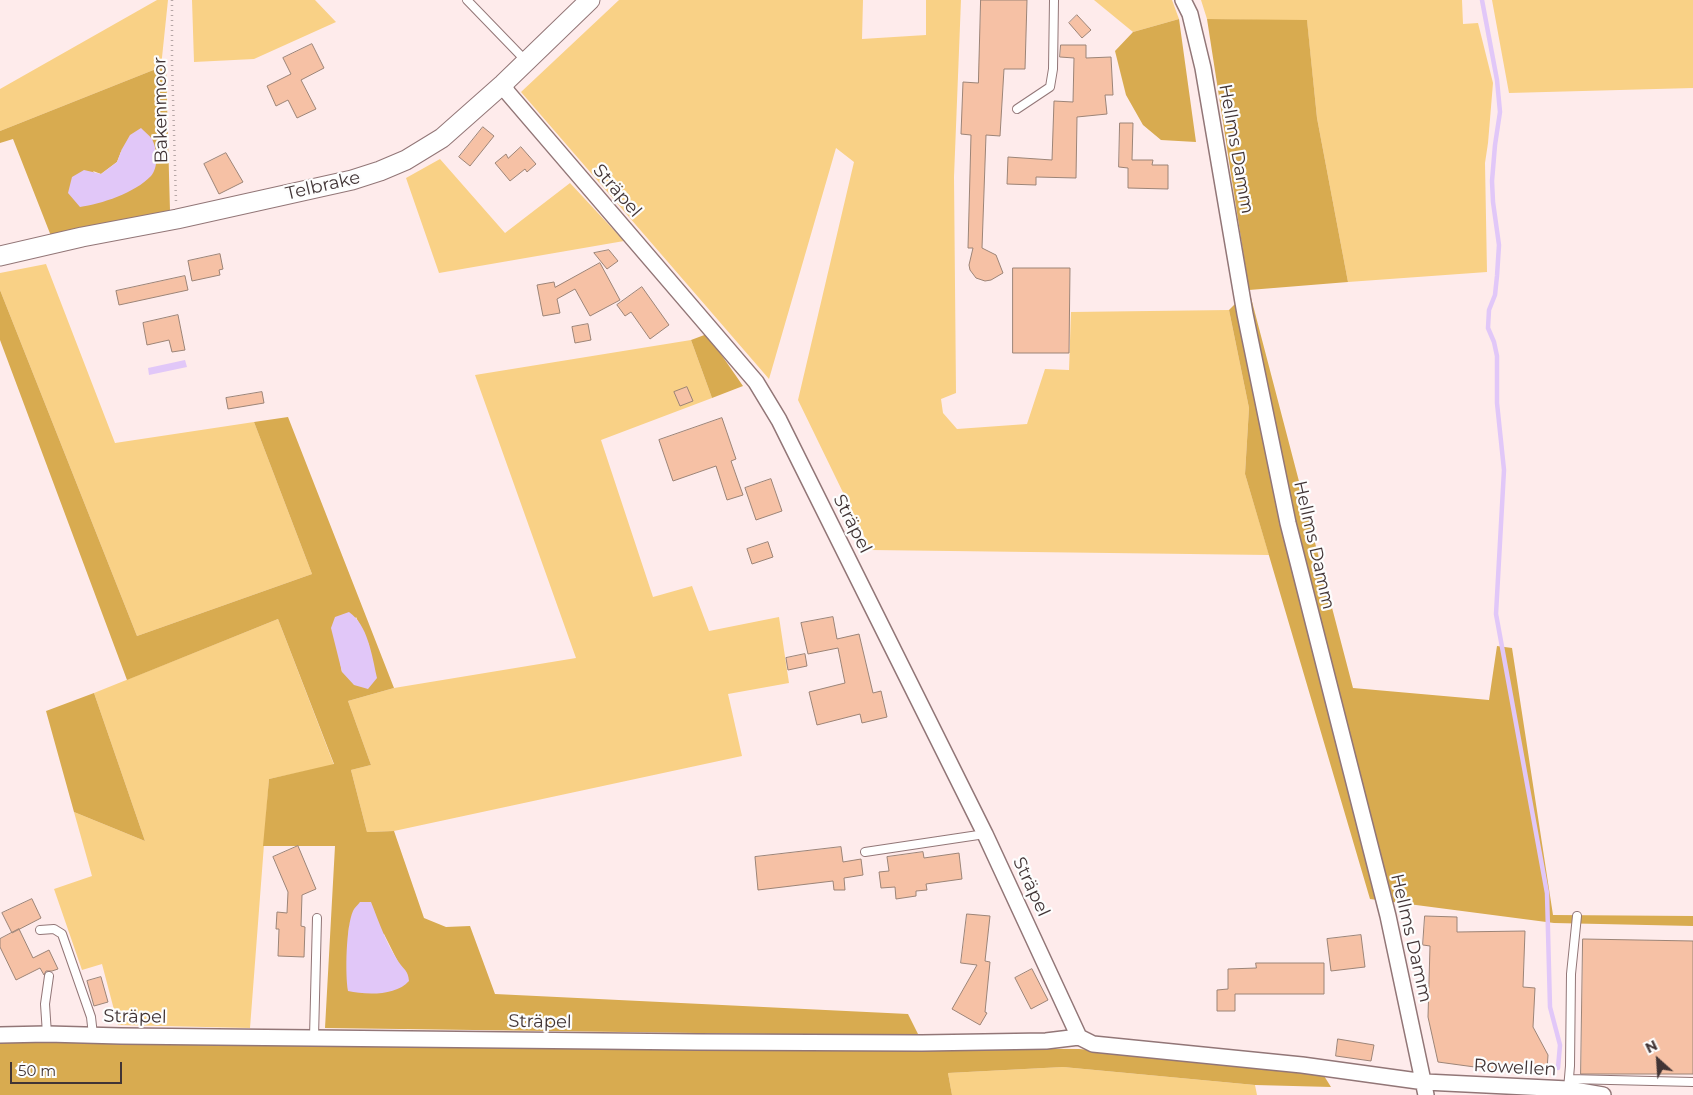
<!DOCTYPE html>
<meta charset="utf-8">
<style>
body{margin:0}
#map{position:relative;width:1693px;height:1095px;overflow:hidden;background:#feebeb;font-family:Montserrat,sans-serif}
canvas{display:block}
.north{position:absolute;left:1633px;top:1035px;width:50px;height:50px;-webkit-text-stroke:4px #fdfdfd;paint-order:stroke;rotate:334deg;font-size:14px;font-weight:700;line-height:20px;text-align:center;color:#413435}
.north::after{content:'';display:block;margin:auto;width:18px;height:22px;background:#413435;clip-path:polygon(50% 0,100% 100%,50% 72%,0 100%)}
.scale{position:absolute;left:10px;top:1062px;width:112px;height:22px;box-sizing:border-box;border:2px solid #413435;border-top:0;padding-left:6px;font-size:15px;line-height:18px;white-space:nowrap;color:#413435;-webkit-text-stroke:4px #fdfdfd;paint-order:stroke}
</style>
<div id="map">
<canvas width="1693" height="1095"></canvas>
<div class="north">N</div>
<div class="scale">50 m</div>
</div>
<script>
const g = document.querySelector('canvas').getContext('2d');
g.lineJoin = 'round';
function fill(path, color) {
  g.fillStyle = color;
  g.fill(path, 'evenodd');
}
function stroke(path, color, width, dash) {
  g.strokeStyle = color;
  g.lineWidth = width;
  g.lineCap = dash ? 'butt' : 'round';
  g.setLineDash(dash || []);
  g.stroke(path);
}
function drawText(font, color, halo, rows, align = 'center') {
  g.font = font + ' Montserrat,sans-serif';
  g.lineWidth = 4.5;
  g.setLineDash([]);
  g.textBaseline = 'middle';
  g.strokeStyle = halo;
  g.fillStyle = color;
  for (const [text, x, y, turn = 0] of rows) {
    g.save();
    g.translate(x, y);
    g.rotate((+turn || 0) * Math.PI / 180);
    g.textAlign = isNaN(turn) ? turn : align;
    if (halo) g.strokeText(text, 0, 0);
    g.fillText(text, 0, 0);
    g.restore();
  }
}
const green = new Path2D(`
 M157,0h11l-7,67 -161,64v-42z
 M192,0h123l21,22 -82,37 -60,3z
 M619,0h244l-1,39 64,-4v-35h35l-7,177 2,216 -15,6 2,14 14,16 70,-5 18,-55 24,1 2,-58 158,-2 20,98 -4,66 24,81 -398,-5 -73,-150 56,-238 -18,-14 -67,231 -248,-287z
 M1094,0h78l7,19 -46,13z
 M1201,0h261l1,24 15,-1 15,60 -5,60 -3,20 2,109 -139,10 -31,-164 -10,-97 -100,-2z
 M1492,0h201v88l-184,5z
 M440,159l65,74 65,-50 54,58 -185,32 -33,-95z
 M46,264l69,179 139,-21 58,152 -175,62 -137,-346v-17z
 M691,340l21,58 -111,42 52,157 39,-11 17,45 70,-14 10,66 -61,11 14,62 -348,75 -27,1 -16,-62 20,-5 -23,-64 46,-13 182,-30 -101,-283z
 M278,619l56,146 -65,14 -19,249 -132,-3 -16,-61 -20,6 -28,-81 38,-13 -18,-64 71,29 -51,-148z
 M1063,1067l192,18 2,10h-305l-4,-22z`);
const forest = new Path2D(`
 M1179,19l17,123 -35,-2 -18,-15 -17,-30 -11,-44 18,-19z
 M1207,19l100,1 10,98 31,164 -99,8 104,398 136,12 8,-54 15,2 41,267 140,1v10l-139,-3 -184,-24 -125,-425 4,-66 -20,-98 20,-20z
 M166,65l4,146 -119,25 -38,-97 -13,4v-12zM122,149l-10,49 -19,-27 8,3 16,-12z
 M0,290l137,346 175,-62 -58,-152 34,-5 106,271 -46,13 23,64 -20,5 16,62 27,-1 30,87 22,9 24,-1 25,68 413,20 11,22 -594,-8 10,-182h-72l6,-67 65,-15 -56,-145 -151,61 -127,-340zM356,617l13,28 -27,27 -4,-21zM349,926l35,8 14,28 -50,-13z
 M707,334l36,52 -31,12 -21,-58z
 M94,693l51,148 -71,-29 -28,-101z
 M0,1041l325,4 754,4 242,22 10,16 -76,-2 -192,-18 -115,6 4,22h-952z`);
const water = new Path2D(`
 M141,128c3,3 8,7 11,11 5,10 7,28 -1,37 -16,17 -50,28 -71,31l-12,-14 4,-16 12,-7 17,4 16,-12 5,-13 8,-14z
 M185,360l2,7 -38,8 -1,-7z
 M349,612c19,13 23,44 28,66l-9,11 -14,-4 -12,-13 -11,-44 4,-11z
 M360,902h11c8,20 15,41 27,59 6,9 10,9 11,20 -13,15 -43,14 -61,10 -3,-17 -2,-64 5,-80 1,-3 5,-6 7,-9z`);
const stream = new Path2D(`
 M1482,0l15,80 3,32 -5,33 -3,36 1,21 6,43 -2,31 -2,19 -6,15 -1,18 6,14 3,14v47l7,67 -8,144 51,279 3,114 10,38 -2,23`);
const building = new Path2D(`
 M981,0h46l-2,69h-21l-4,67 -14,-1 -4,113 14,7 7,18 -12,7 -6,1 -9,-3 -6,-8 -1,-5 4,-17h-5l3,-113 -10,-1 2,-52 15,1z
 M1077,15l14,15 -9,8 -13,-15z
 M312,44l12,24 -23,12 15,29 -19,9 -9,-18 -12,6 -9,-20 24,-12 -8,-16z
 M1061,45h25v13l25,-1 2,38h-8l2,19 -30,3 -1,61 -40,-1v8l-29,-1 1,-27 44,3 2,-59 19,1 1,-44 -14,-1z
 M1120,123h13l-1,37h21l-1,5h16v24l-40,-1v-20l-9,-1z
 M483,127l11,9 -24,30 -11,-9z
 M521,147l15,17 -9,8 -2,-3 -15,12 -15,-18 11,-9 2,4z
 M226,153l17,29 -24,12 -15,-30z
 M609,250l9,11 -11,8 -13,-16z
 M220,254l3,15 -4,1 1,5 -28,6 -4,-20z
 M600,263l20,37 -30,16 -15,-27 -18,10 3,14 -17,3 -6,-31 17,-3 1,5z
 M1013,268h57l-1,85h-56z
 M185,276l3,14 -69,15 -3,-14z
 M642,287l27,38 -19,14 -19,-27 -6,4 -8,-11z
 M178,315l7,35 -13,2 -3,-12 -22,5 -4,-22z
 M588,324l3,16 -16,3 -3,-16z
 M687,387l6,14 -13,5 -6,-14z
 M262,392l2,11 -36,6 -2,-11z
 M722,418l14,41 -5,2 12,34 -16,5 -11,-34 -43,15 -14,-41z
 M771,479l11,32 -26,9 -11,-32z
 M768,542l5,15 -21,7 -5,-15z
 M833,617l4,22 22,-5 14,59 8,-2 6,26 -25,6 -2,-9 -43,11 -8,-33 36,-9 -7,-35 -30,6 -7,-31z
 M805,654l2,12 -19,4 -2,-12z
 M298,846l18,43 -14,6 -1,31 4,1 -1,30 -26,-1 1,-27h-3l1,-17 10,1 1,-21 -15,-35z
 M841,847l2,15 18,-3 2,16 -19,3 1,12h-11l-1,-9 -75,9 -3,-33z
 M923,852l1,6 35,-5 3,26 -36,5 1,6 -11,1v5l-20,3 -1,-12 -14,1 -2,-16 10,-1 -2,-14z
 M32,899l9,19 -29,15 -10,-20z
 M967,914l23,2 -5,45 5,1 -5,50 2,1 -7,12 -28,-16 25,-44 -16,-2z
 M1425,916l32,1v15l68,-1 -2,56 12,1 -2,39 15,28 -1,15 -43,1 -66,-9 -10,-45 2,-71 -7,-1z
 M19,929l14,29 16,-8 9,19 -6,2h-6l-2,4 -4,-7 -24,12 -16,-33v-8z
 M1361,935l4,32 -34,4 -4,-32z
 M1583,939l110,2v133h-112z
 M1256,963h68v31h-89v17h-18v-21l11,-1v-20l28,-1z
 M1032,969l16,31 -17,9 -16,-31z
 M101,977l7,25 -14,4 -7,-25z
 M1338,1039l36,6 -3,16 -35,-5z`);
const path = new Path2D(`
 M172,0v63l4,139`);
const service = new Path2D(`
 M467,0l59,61
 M1017,109l33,-22 3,-18 1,-69
 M865,852l120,-18
 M40,930l14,-1 8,5 29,83 2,18
 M47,1034l-2,-30 4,-28
 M314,1037l3,-119
 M1569,1079l124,3
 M1568,1089l2,-23 1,-92 6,-58`);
const minor = new Path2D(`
 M1183,0l7,14 13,54 42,246 43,209 100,393 38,179
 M503,84l5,9 248,289 23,38 206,414 94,203
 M0,1035l47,-1 74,2 576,6 225,1 124,-2 33,-4 14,7 209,21 123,17 143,7 35,6`);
const tertiary = new Path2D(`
 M0,256l82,-19 95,-18 175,-39 28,-9 26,-11 36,-22 61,-54 87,-84`);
const streetNames = [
 ["Bakenmoor",161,110,-91],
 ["Hellms Damm",1236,149,80],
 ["Telbrake",323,186,-13],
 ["Sträpel",617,191,49],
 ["Sträpel",852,524,63],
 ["Hellms Damm",1314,545,77],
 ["Sträpel",1031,887,65],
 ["Hellms Damm",1411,938,77],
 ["Sträpel",135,1017,1],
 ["Sträpel",540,1022,1],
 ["Rowellen",1515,1068,3]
];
fill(green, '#f9d186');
fill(forest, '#d8ab50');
fill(water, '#e1c7f8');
stroke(stream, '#e1c7f8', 4.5);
fill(building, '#f6c1a5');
stroke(building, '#9c8477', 1);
stroke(service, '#927677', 10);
stroke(minor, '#927677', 18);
stroke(tertiary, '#927677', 21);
stroke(path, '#b7a7a7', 2.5, [1, 4]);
stroke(service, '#fff', 8);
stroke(minor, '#fff', 15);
stroke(tertiary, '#fff', 19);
drawText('18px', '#413435', '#fdfdfd', streetNames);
</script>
